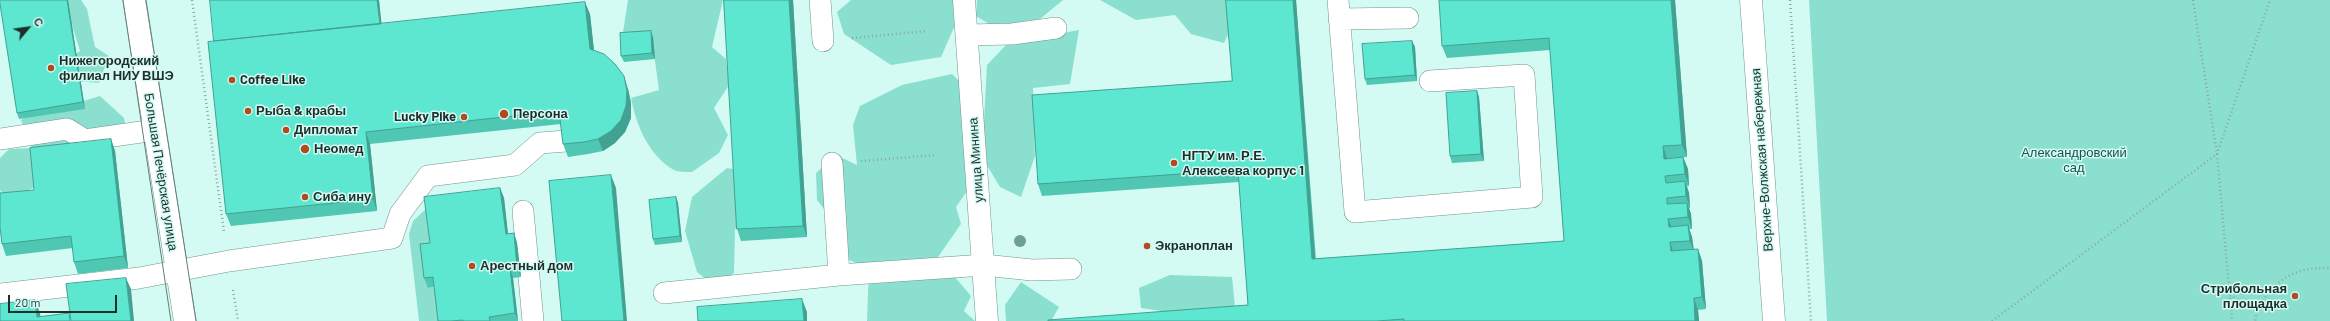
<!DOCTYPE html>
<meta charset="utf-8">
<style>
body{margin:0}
#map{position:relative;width:2330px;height:321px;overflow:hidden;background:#d3fbf3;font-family:Barlow,sans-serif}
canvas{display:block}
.north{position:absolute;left:8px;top:8px;width:40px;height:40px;-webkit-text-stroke:3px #d3fbf3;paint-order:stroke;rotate:61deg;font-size:11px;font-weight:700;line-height:16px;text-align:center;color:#1f2e2b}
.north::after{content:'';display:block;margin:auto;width:14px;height:18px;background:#1f2e2b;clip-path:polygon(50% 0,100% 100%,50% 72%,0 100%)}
.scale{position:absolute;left:8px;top:295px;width:109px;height:18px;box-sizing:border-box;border:2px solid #1f2e2b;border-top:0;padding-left:5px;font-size:12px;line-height:14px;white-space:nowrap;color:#1f2e2b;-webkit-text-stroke:3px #d3fbf3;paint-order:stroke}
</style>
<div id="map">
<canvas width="2330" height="321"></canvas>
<div class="north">С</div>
<div class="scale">20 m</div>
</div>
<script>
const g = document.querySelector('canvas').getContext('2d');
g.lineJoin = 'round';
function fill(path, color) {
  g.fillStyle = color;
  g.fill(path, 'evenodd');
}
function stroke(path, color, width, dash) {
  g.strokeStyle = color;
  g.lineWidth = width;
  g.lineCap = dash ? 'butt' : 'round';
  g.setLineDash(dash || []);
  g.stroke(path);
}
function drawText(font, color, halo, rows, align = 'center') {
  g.font = font + ' Barlow,sans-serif';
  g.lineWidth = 3;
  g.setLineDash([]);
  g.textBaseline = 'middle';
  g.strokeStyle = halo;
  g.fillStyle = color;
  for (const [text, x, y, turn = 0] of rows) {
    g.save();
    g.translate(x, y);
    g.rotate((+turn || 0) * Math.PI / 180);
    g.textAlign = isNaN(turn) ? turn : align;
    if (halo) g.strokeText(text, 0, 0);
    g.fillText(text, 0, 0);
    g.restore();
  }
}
const green = new Path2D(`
 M35,0h46l6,9 8,38 14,9 -10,27 -23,-2 -5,-24 9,-6 -12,-39z
 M628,0h95l-11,47 14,12 3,26 -15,23 14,27 -9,18 -27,19c-5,0 -14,0 -18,-2 -25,-14 -38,-45 -43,-72l28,-8 -5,-36 -32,-15z
 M851,0h115l-25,57 -50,8 -47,-31 -7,-22z
 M977,0h86l-23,19 -48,7 -16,-10z
 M1100,0h145l-21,43 -33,-9 -16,-19 -39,5z
 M1809,0h521v321h-503z
 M1079,30l-9,54 -37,4 2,68 -14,41 -21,-10 -18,-30 5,-92 21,-22z
 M952,74l22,22 5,78 -23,33 5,17 -23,33 33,39 -7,15 11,10h-108l2,-53 -25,-10 -3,-27 -24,-31 -1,-27 20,-18 21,10 -4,-40 7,-19 42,-21z
 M100,96l24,22 3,12 -16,21 -97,46 -14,-6v-33l9,-9 23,-1 -11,-28 24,-16 16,4z
 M727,168l19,3 10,16 -21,43 -1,43 -18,14 -19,-15 -12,-41 7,-34z
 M428,207l5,46 -5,35 9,-1 4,34h-22l-10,-87 4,-13z
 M1170,275l62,2 3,30 -53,7 -41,-6 -2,-20z
 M1021,282l38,25 -8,14h-45l-1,-16z`);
const path = new Path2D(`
 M192,0l32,232
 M1790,0l21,321
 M2193,0l24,154 15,167
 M852,38l75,-7
 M861,161l75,-6
 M233,290l5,31
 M2230,295l27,16 -2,10
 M2257,311c17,-32 37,-44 73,-43
 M1992,321l225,-167 53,-154`);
const lane = new Path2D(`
 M820,0l3,41
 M1338,0l17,212 177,-15 -8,-122 -94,6
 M1339,19l69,-1
 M967,35l45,-1 44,-6
 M0,139l67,-10 18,11 70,-10
 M832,163l7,112
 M523,211l10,110
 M664,293l175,-18 145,-10 48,5 39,-1
 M0,294l139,-16 90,-17 163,-23 8,-24 28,-38 87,-11 25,-22 26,-2`);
const street = new Path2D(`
 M1751,0l23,321`);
const secondary = new Path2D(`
 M134,0l51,321
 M964,0l23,321`);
const tram = new Path2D(`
 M123,0l48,321
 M146,0l50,321`);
const trees = [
 [1020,241]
];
const wall = new Path2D(`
 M68,0l17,109 -66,10 -2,-6z
 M379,0l2,24 209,-10 4,36 34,39 3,14v15l-6,14 -10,11 -12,8 -15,3 -20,3 -5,-13 -2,-20 -191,20 7,67 -146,15 -5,-12z
 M724,0h69l14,237 -66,4 -4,-12z
 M1226,0h70l20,259 248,-18 -14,-191 -103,8 -5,-12 233,-46 12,157 -20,1 16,-1 5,12 1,17h-2l2,7 1,15h-1l2,6 1,15h-3l3,8 2,13 4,-1 4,12 4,48 -8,1 1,11h-651l200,-16 -9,-123 -197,14 -4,-12 194,-103z
 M653,37l2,22 -31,3 -3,-6z
 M1412,41l3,6 2,34 -50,4 -2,-6z
 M1477,91l2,6 5,64 -32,2 -2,-7z
 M111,139l4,12 13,117 -50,6 -4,-12 -1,-14 -67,8 -4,-12 32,-54z
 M500,188l4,10 4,36 6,-1 3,10 4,34 -8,1 5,43h-80l-4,-34 -6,1 -4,-10 6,-35z
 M676,197l2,6 4,39 -27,3 -2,-6z`);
const shadedWall = new Path2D(`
 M67,0h1l17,109 -2,-7z
 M377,0h2l4,37 -3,-7z
 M789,0h4l14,237 -4,-11z
 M1293,0h3l20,271 -4,-12z
 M1671,0h4l12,157 -5,-12z
 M585,2l5,12 5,47 -5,-12z
 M651,31l2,6 2,22 -3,-6z
 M1412,41l3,6 2,34 -2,-6z
 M624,76l4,13 3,14v15l-6,14 -10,11 -12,8 -5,-12z
 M1477,91l2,6 5,64 -3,-7z
 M366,132l4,12 7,67 -4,-12z
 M111,139l4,12 13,117 -4,-12z
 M1663,146l4,12 1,12 -4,-11z
 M1683,157l5,12 1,17 -4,-12z
 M611,175l5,13 11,133h-3z
 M1685,181l4,12 1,15 -4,-12z
 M500,188l4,10 5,46 -3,-10z
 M676,197l2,6 4,39 -2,-6z
 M1687,203l4,11 1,15 -4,-12z
 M1668,219l5,11 -4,-3z
 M1688,225l4,12 2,16 -4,-12z
 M514,233l3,10 4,34 -4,-10z
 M1670,242l4,12 -3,-3z
 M1698,249l4,12 4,48 -4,-12z
 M510,268l3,10 5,43 -3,-8z
 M126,278l5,11 3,32h-3z
 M1694,298l4,12 1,11h-4z
 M802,299l5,13v9h-3z
 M35,300l5,13 1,8 -4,-4z`);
const building = new Path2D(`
 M0,0h67l16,102 -66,11 -17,-109z
 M210,0h167l3,24 -166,17z
 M724,0h65l14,226 -66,3z
 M1226,0h67l19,259 252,-18 -15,-203 -107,8 -3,-46h232l11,145 -19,1 1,13 19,-2 2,17 -20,2 1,7 19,-2 1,15 -19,2v6l20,-1 1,14 -20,2 1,8 19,-2 2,16 -20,1 1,9 27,-2 4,48 -8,1 1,23h-291v-2l-27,2h-329v-1l200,-15 -10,-135 -200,14 -6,-89 200,-14z
 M585,2l5,47 14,5 11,10 9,12 3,15 -1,15 -5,14 -10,11 -13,8 -14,3 -21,2 -4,-33 -193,21 7,67 -147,15 -18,-172z
 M651,31l1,22 -31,3 -1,-23z
 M1412,41l3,34 -50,4 -3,-35z
 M1477,91l4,63 -31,2 -4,-63z
 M111,139l13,117 -50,6 -3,-26 -69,8 -2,-17v-34l34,-3 -4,-42z
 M611,175l13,146h-62l-13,-140z
 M500,188l6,46 8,-1 3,34 -7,1 5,45 -26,4 1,4h-27v-1l-12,1h-13l-5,-44 -9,1 -4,-34 10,-1 -6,-46z
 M676,197l4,39 -27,3 -4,-39z
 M126,278l5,43h-60l-5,-37z
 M802,299l2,22h-106l-1,-14z
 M35,300l2,17 32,-4 1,8h-70v-17z`);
const markers = [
 [51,68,4,"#b04a1f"],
 [232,80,4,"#b04a1f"],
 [248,111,4,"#b04a1f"],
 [504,114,5,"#b04a1f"],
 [464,117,4,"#b04a1f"],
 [286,130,4,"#b04a1f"],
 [305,149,5,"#b04a1f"],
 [1174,163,4,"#b04a1f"],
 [305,197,4,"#b04a1f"],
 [1147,246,4,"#b04a1f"],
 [472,266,4,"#b04a1f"],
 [2295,296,4,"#b04a1f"]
];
const poiNames = [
 ["Нижегородский",59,61],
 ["филиал НИУ ВШЭ",59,76],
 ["Coffee Like",240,80],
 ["Рыба & крабы",256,111],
 ["Персона",513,114],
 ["Lucky Pike",456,117,"right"],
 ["Дипломат",294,130],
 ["Неомед",314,149],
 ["НГТУ им. Р.Е.",1182,156],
 ["Алексеева корпус 1",1182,171],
 ["Сиба ину",313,197],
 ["Экраноплан",1155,246],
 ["Арестный дом",480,266],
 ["Стрибольная",2287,289,"right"],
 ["площадка",2287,304,"right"]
];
const parkNames = [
 ["Александровский",2074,153],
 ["сад",2074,168]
];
const streetNames = [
 ["улица Минина",976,160,-94],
 ["Верхне-Волжская набережная",1762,160,-94],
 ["Большая Печёрская улица",161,172,81]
];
fill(green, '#8bdfce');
stroke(lane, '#70958e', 22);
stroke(street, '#70958e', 23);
stroke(secondary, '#70958e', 23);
stroke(path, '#8aa8a2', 2.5, [1, 3]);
stroke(lane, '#fff', 21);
stroke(street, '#fff', 22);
stroke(secondary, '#fff', 22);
stroke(tram, '#647d78', 1);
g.fillStyle = '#6d9f96';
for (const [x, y] of trees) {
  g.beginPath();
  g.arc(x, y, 6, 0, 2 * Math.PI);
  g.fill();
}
fill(wall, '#50c7b3');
fill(shadedWall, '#41a292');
fill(building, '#5de7d0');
stroke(building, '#41a292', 1);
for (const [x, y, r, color] of markers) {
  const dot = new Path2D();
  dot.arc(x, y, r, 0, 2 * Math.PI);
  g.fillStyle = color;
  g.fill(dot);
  stroke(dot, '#d3fbf3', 1.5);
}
drawText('bold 13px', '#1f2e2b', '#d3fbf3', poiNames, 'left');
drawText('13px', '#19534a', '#d3fbf3', parkNames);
drawText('13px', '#1f2e2b', '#d3fbf3', streetNames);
</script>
